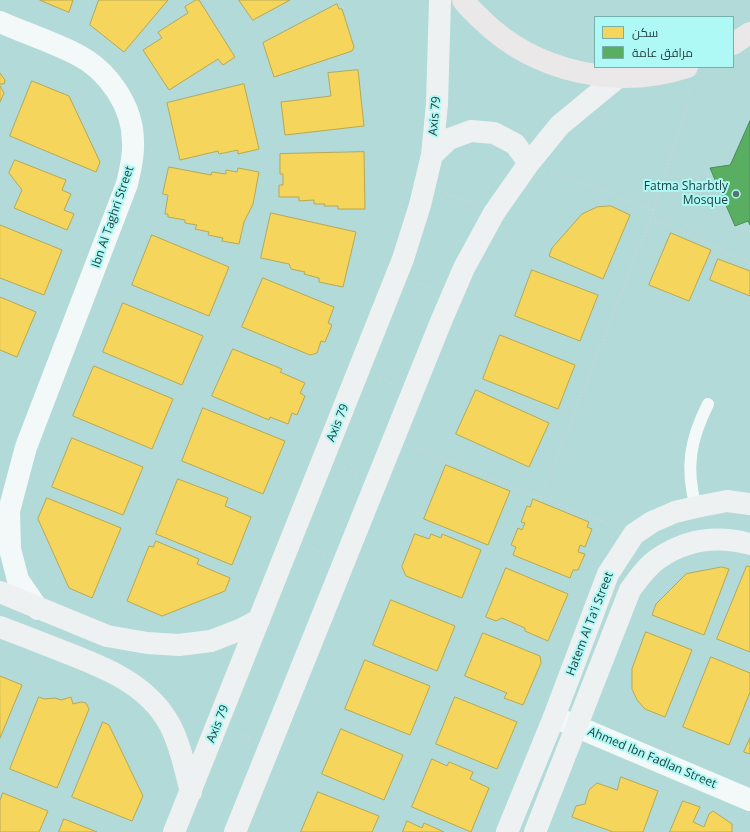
<!DOCTYPE html>
<meta charset="utf-8">
<style>
body{margin:0}
#map{position:relative;width:750px;height:832px;overflow:hidden;background:#b2dad9;font-family:"Open Sans",Cairo,sans-serif}
canvas{display:block}
.legend{position:absolute;left:594px;top:16px;width:140px;height:52px;box-sizing:border-box;background:#aef9f5;border:1px solid #76afac;margin:0;padding:5px 7px;list-style:none;font-size:12px;color:#21403f}
.legend li{display:flex;align-items:center;gap:8px;height:20px}
.legend b{width:20px;border:1px solid #76afac}
</style>
<div id="map">
<canvas width="750" height="832"></canvas>
<ul class="legend">
<li><b style="height:11px;background:#f6d55c"></b>سكن</li>
<li><b style="height:11px;background:#5aae61"></b>مرافق عامة</li>
</ul>
</div>
<script>
const g = document.querySelector('canvas').getContext('2d');
g.lineJoin = 'round';
function fill(path, color) {
  g.fillStyle = color;
  g.fill(path, 'evenodd');
}
function stroke(path, color, width, dash) {
  g.strokeStyle = color;
  g.lineWidth = width;
  g.lineCap = dash ? 'butt' : 'round';
  g.setLineDash(dash || []);
  g.stroke(path);
}
function drawText(font, color, halo, rows, align = 'center') {
  g.font = font + ' "Open Sans",sans-serif';
  g.lineWidth = 4;
  g.setLineDash([]);
  g.textBaseline = 'middle';
  g.strokeStyle = halo;
  g.fillStyle = color;
  for (const [text, x, y, turn = 0] of rows) {
    g.save();
    g.translate(x, y);
    g.rotate((+turn || 0) * Math.PI / 180);
    g.textAlign = isNaN(turn) ? turn : align;
    if (halo) g.strokeText(text, 0, 0);
    g.fillText(text, 0, 0);
    g.restore();
  }
}
const homes = new Path2D(`
 M40,0h33l-4,12z
 M99,0h69l-44,52 -34,-27z
 M196,0h3l36,57 -12,8 -5,-6 -49,31 -26,-40 19,-12 -4,-6 30,-19 -3,-6z
 M239,0h51l-37,20z
 M337,4l2,5h3l12,38 -2,4 -78,26 -11,-34z
 M358,70l6,56 -79,9 -4,-33 50,-6 -3,-23z
 M0,73l5,7 -1,4h-4z
 M32,81l37,15 31,66 -4,10 -86,-36z
 M244,84l15,65 -21,5v-4l-19,4 -1,-3 -38,9 -13,-57z
 M0,86l4,7 -4,9z
 M364,152l1,57h-27v-3h-14l1,-2h-11v-4l-15,1v-4h-20v-12h4v-11h-3v-20z
 M15,160l51,20 -4,10 9,4 -7,16 10,4 -7,16 -53,-22 8,-18 -13,-17z
 M169,167l42,8 1,-3 14,2v-4l11,2 1,-4 21,4 -6,32 -9,18 -5,22 -17,-3 1,-3 -15,-3 1,-3 -14,-3 2,-4 -12,-2v-3l-17,-3v-3h-3l3,-19 -5,-1z
 M611,206l19,9 -27,64 -54,-23 3,-8 30,-34 15,-7z
 M271,213l85,19 -13,55 -24,-5v-4l-15,-4 1,-2 -14,-3 -2,-5 -28,-6z
 M0,225l62,25 -18,45 -44,-17z
 M671,233l40,17 -22,51 -40,-16z
 M152,235l77,32 -20,49 -77,-31z
 M718,259l32,12v25l-40,-16z
 M532,270l66,25 -18,46 -65,-25z
 M263,278l71,29 -6,16 4,2 -7,17 -4,-1 -4,12 -7,2 -68,-28z
 M0,297l36,15 -19,45 -17,-7z
 M123,303l80,33 -21,49 -79,-33z
 M500,335l75,30 -17,44 -75,-30z
 M233,349l49,20 -2,3 25,11 -5,10 5,3 -8,19 -5,-2 -4,11 -18,-7 -1,3 -57,-24z
 M94,366l79,33 -21,50 -79,-33z
 M476,390l73,33 -20,44 -73,-33z
 M203,408l82,33 -22,53 -81,-33z
 M72,438l71,29 -20,48 -71,-28z
 M446,465l64,26 -22,54 -64,-26z
 M178,479l50,19 -3,8 26,11 -19,48 -76,-31z
 M47,498l74,30 -29,70 -23,-10 -31,-69z
 M533,499l56,23 -2,5 5,2 -7,18 -5,-2 -2,7 7,2 -7,16h-5l-3,8 -57,-23 3,-8 -5,-2 7,-17 4,2 3,-7 -4,-1 6,-16 3,1z
 M415,534l14,5 2,-5 10,4 1,-4 39,16 -19,48 -56,-22 -4,-9z
 M156,541l43,18 -2,5 33,14 -5,13 -63,25 -35,-15 22,-55 4,1z
 M747,566l3,1v85l-33,-13z
 M722,567l7,2 -25,66 -52,-20 4,-11 30,-30z
 M506,568l62,26 -20,47 -23,-10v-3l-23,-10 -6,3 -10,-4z
 M391,600l64,26 -18,45 -64,-26z
 M646,632l46,18 -27,67 -20,-8 -8,-9 -5,-11v-20z
 M483,633l57,23 1,7 -18,42 -19,-7 3,-5 -42,-17z
 M711,657l39,16v19l-21,53 -46,-18z
 M365,660l65,26 -20,49 -65,-26z
 M0,676l22,9 -22,53z
 M39,697l5,2 11,-1 6,2 10,-3 2,7 8,-2 5,1 3,6 -32,79 -47,-19z
 M455,697l62,25 -20,47 -61,-25z
 M103,722l6,3 34,71 -11,25 -60,-24z
 M341,729l62,26 -19,45 -62,-26z
 M750,738v16l-6,-2z
 M432,759l15,7 2,-4 24,10 -3,7 19,9 -18,44 -59,-25z
 M621,777l37,14 -15,41h-30l-41,-15 4,-11 9,-2 4,-14 8,-7 20,7z
 M318,792l61,24 -7,16h-71z
 M3,793l45,18 -9,21h-39v-31z
 M683,801l17,6 -7,15 11,5 5,-13 4,-3 19,13v8h-62z
 M64,819l33,13h-38z
 M407,821l15,7 2,-5 20,9h-41z`);
const public = new Path2D(`
 M750,121v104l-2,-4 -13,5 -25,-58 20,-3z`);
const path = new Path2D(`
 M551,171l102,39
 M446,193l27,11
 M651,218l99,45
 M417,284l14,5
 M380,378l12,5
 M414,448l199,78
 M344,468l12,5
 M541,497l110,-279 41,-129
 M312,549l12,5
 M273,647l10,4
 M237,733l12,5`);
const lane = new Path2D(`
 M696,507c-11,-39 -6,-67 12,-103`);
const street = new Path2D(`
 M0,22c25,11 52,20 76,32 32,16 57,52 57,88 1,15 -3,28 -6,42l-101,263 -17,64 1,38 8,31 20,29
 M554,717l196,83`);
const secondary = new Path2D(`
 M432,155l17,-16 22,-8 23,2 21,11 14,19
 M0,592l107,44 40,7 32,2 32,-4 31,-12 17,-9
 M0,627c21,8 42,16 62,24 42,16 86,33 108,74 11,21 15,45 21,67
 M174,832l229,-573 17,-54 12,-50 5,-51 3,-104
 M235,832l207,-513 22,-51 30,-55 35,-50 31,-38 57,-47
 M507,832l47,-115 54,-143 26,-40 18,-12 23,-10 21,-5 31,-6 23,3
 M535,832l95,-242c8,-11 17,-24 29,-32 28,-19 58,-23 91,-14`);
const primary = new Path2D(`
 M463,0c5,7 13,14 19,20 53,52 135,70 205,47
 M733,44l17,-11`);
const markers = [
 [736,194,4,"#547675"]
];
const streetNames = [
 ["Axis 79",435,116,-85],
 ["Ibn Al Taghri Street",113,217,-71],
 ["Axis 79",338,423,-68],
 ["Hatem Al Ta'i Street",590,624,-69],
 ["Axis 79",218,724,-68],
 ["Ahmed Ibn Fadlan Street",652,758,23]
];
const poiNames = [
 ["Fatma Sharbtly",728,187],
 ["Mosque",728,201]
];
fill(homes, '#f6d55c');
stroke(homes, '#b6a853', 1);
fill(public, '#5aae61');
stroke(public, '#498d57', 1);
stroke(path, '#c9d7d6', 2.5, [1, 3]);
stroke(lane, '#f3f9f9', 12);
stroke(street, '#f3f9f9', 22);
stroke(secondary, '#eef1f1', 22);
stroke(primary, '#eae8e8', 22);
for (const [x, y, r, color] of markers) {
  const dot = new Path2D();
  dot.arc(x, y, r, 0, 2 * Math.PI);
  g.fillStyle = color;
  g.fill(dot);
  stroke(dot, '#aef9f5', 1.5);
}
drawText('12px', '#21403f', '#aef9f5', streetNames);
drawText('12px', '#21403f', '#aef9f5', poiNames, 'right');
</script>
